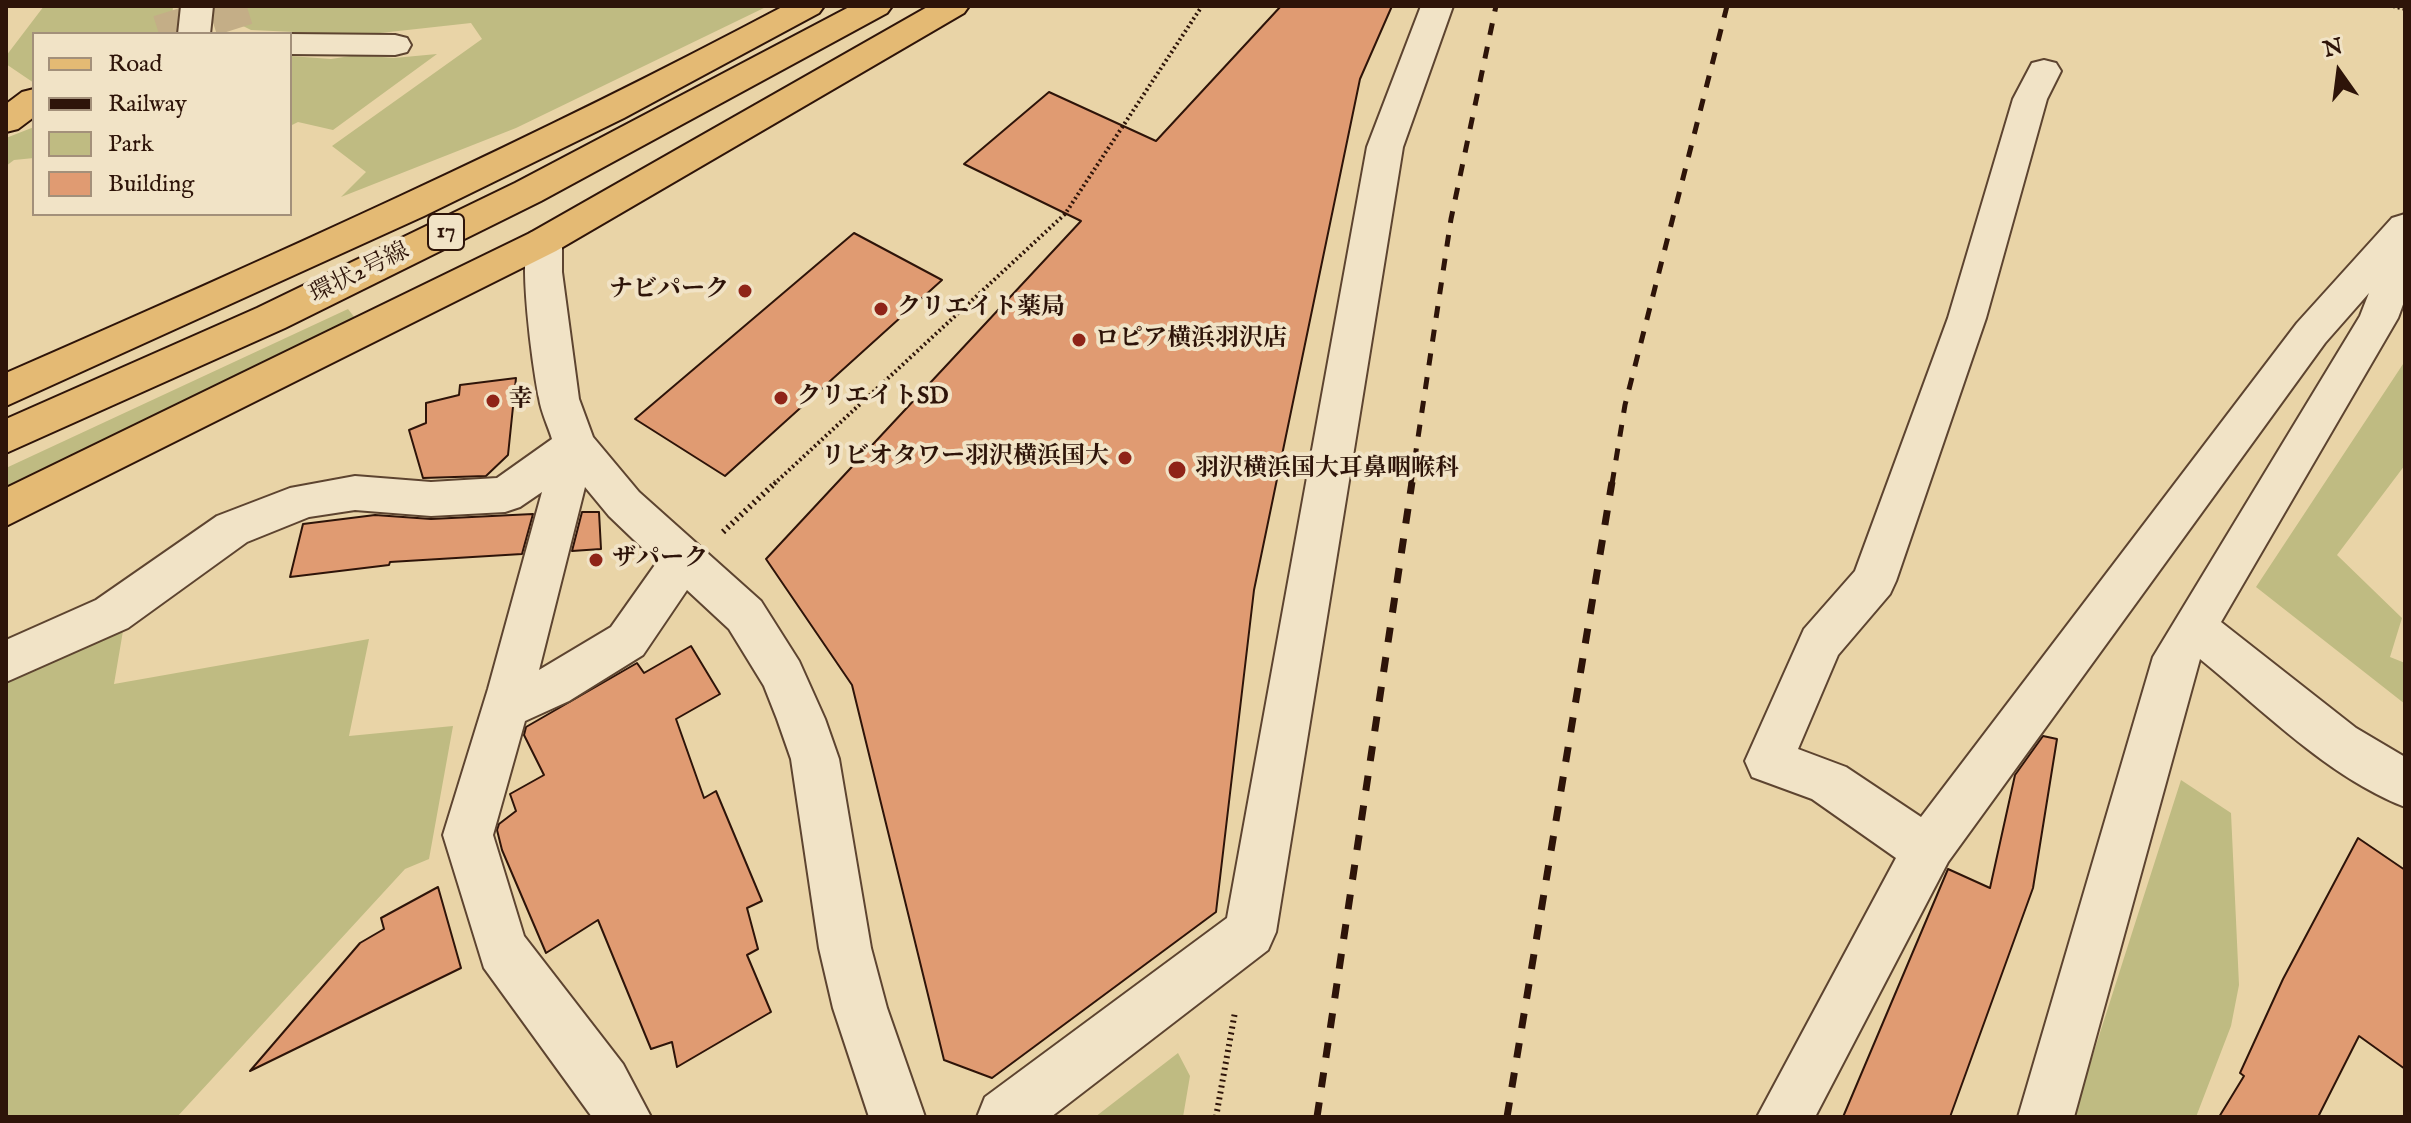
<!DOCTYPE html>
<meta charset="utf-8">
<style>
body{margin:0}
#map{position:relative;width:2411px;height:1123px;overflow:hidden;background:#e9d4a7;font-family:"IM FELL English",serif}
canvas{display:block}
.frame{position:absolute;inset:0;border:8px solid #2e1409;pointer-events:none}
.legend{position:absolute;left:32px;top:32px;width:260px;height:184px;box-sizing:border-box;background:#f1e3c6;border:2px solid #a3907a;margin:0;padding:10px 14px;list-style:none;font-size:24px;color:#2e1409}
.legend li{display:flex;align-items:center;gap:16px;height:40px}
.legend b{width:40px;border:2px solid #a3907a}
.north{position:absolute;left:2299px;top:32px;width:80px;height:80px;-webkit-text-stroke:6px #f1e3c6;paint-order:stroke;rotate:346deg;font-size:22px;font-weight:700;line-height:32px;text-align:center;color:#2e1409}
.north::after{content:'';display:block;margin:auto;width:28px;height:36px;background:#2e1409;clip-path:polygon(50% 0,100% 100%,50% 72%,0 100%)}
</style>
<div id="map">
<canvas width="2411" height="1123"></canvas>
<div class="frame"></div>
<ul class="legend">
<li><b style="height:10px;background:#e4ba74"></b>Road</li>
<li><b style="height:10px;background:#2e1409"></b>Railway</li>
<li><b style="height:22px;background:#bfbb82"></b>Park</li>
<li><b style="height:22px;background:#e09b72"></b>Building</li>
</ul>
<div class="north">N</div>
</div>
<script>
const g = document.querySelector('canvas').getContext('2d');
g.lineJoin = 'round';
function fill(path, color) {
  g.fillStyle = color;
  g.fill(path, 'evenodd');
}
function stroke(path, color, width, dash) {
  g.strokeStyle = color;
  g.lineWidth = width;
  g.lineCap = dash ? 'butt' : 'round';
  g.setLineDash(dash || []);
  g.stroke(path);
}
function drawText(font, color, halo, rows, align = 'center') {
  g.font = font + ' "IM FELL English","Noto Serif JP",serif';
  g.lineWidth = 8;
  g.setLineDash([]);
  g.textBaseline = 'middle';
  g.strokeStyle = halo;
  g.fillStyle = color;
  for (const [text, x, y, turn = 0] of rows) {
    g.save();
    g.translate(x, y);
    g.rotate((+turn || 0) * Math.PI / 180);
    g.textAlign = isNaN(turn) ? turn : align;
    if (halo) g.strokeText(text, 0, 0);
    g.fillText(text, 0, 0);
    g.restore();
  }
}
const green = new Path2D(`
 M44,6h129l-2,28h-137v49l-28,-19v-8z
 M220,6h548l-252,122 -175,69 25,-25 -34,-26 150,-107 -11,-16 -109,12 -111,-5 -30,-15z
 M437,54l-104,76 -35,-8 -8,4v-70l41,3 26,-4 37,3z
 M34,127v31l-20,2 -8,6v-28z
 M348,309l7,9 -349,172v-22z
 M2405,361v104l-68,90 65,63 -12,39 15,6v41l-149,-117z
 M124,625l-10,59 255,-45 -20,97 104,-10 -24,133 -24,10 -228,248h-171v-436z
 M2181,780l50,33 8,172 -8,41 -35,91h-123z
 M1178,1053l12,23 -7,41h-88z`);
const building = new Path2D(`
 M1281,6h111l-32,73 -106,511 -38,322 -224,166 -48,-18 -92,-375 -86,-126 315,-338 -117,-57 85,-72 107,49z
 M854,233l88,47 -217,196 -90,-57z
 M516,378l-8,77 -22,21 -63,2 -14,-48 17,-7v-20l33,-8 1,-10z
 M582,512h17l2,37 -29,2z
 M533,514l-11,40 -132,8 -1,3 -99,12 13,-53 72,-9 56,4z
 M691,646l29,48 -44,25 28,79 12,-7 46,110 -15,7 11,41 -11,6 24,57 -94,55 -5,-25 -21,7 -53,-129 -52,33 -44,-103 -5,-20 2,-6 17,-13 -6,-17 34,-19 -20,-40 2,-8 111,-64 7,10z
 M2043,736l14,3 -24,149 -83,229h-107l105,-248 42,19 25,-113z
 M2358,838l47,32v199l-46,-33 -41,81h-99l25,-41 -4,-3 43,-94z
 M438,887l23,81 -211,103 110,-128 24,-14 -3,-11z`);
const majorTunnel = new Path2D(`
 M159,34l88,-28`);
const pathFar1 = new Path2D(`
 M2393,6l12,3
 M774,484l291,-270 137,-208`);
const path = new Path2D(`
 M723,532l53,-50
 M1216,1117l19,-105`);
const minor = new Path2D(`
 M181,6h32l-3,28h-32z
 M1421,6h32l-50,141 -127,785 -8,18 -217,167h-74l8,-20 242,-179 140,-771z
 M289,34h1l105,1 12,3 4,7 -4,7 -12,3 -105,-1z
 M2044,60l12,3 5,8 -14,28 -61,219 -90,263 -6,13 -52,61 -40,94 48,18 75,50 376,-494 95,-105 13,-4v85l-7,19 -177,304 135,106 49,29v50c-77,-30 -142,-97 -205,-148l-126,458h-56l135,-460 207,-341 9,-23 -44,50 -377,519 -133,255h-58l139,-259 -84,-59 -60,-22 -7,-16 59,-132 51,-58 93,-253 65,-219 19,-36z
 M543,229l13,4 6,9v30l17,127 14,38 46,55 122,109 38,60 26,58 14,40 32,189 16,60 38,109h-56l-36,-109 -14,-60 -28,-189 -14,-40 -13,-33 -35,-57 -42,-39 -44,65 -74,46 -44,20 -32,114 31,101 99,128 28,53h-59l-108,-149 -41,-133 45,-146 54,-197 -22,15 -15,5 -74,4 -76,-6 -46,7 -62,25 -119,86 -122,54v-42l90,-40 121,-84 73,-28 65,-12 76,6 66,-4 55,-39c-4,-13 -11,-27 -13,-41 -6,-30 -22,-143 -9,-165zM585,487l24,29 48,46 -46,65 -72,43z`);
const major = new Path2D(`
 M784,6h40l-5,7 -195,105 -200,98 -418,190v-33c263,-115 524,-232 778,-367z
 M851,6h41l-5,7 -346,188 -256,127 -279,125v-34l251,-111 258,-125z
 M929,6h40l-5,7 -408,238 -550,275v-38l524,-255z
 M34,89v28l-16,12 -12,3v-28l16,-12z`);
const railFar1 = new Path2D(`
 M1411,484l40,-265 45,-213
 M1612,484l13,-79 102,-399`);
const rail = new Path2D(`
 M1317,1117l95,-635
 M1507,1117l105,-635`);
const markers = [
 [745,291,8,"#8f2418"],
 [881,309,8,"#8f2418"],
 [1079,340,8,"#8f2418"],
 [781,398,8,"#8f2418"],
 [493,401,8,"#8f2418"],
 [1125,458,8,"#8f2418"],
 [1177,470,10,"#8f2418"],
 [596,560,8,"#8f2418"]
];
const shields = [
 [446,232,36]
];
const shieldNames = [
 ["17",446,232]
];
const streetNames = [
 ["環状2号線",360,274,-26]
];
const poiNames = [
 ["ナビパーク",729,291,"right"],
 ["クリエイト薬局",897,309],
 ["ロピア横浜羽沢店",1095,340],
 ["クリエイトSD",797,398],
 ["幸",509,401],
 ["リビオタワー羽沢横浜国大",1109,458,"right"],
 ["羽沢横浜国大耳鼻咽喉科",1195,470],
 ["ザパーク",612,560]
];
fill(green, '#bfbb82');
fill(building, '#e09b72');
stroke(building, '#2e1409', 2);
stroke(majorTunnel, '#c4ae87', 37, [37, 18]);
stroke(minor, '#5d4430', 4);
stroke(major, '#2e1409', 4);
stroke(pathFar1, '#2e1409', 4, [2, 3]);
stroke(path, '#2e1409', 6, [2, 4]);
fill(minor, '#f1e3c6');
fill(major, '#e4ba74');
stroke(railFar1, '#2e1409', 5, [12, 12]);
stroke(rail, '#2e1409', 7, [15, 15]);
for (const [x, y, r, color] of markers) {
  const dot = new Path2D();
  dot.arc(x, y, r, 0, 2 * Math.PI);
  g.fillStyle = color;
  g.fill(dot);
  stroke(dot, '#f1e3c6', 3);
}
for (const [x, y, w] of shields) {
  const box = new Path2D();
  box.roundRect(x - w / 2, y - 18, w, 36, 6);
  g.fillStyle = '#f1e3c6';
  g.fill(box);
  stroke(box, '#2e1409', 2);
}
drawText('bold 22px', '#2e1409', null, shieldNames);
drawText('24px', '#2e1409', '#f1e3c6', streetNames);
drawText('bold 24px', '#2e1409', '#f1e3c6', poiNames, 'left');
</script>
